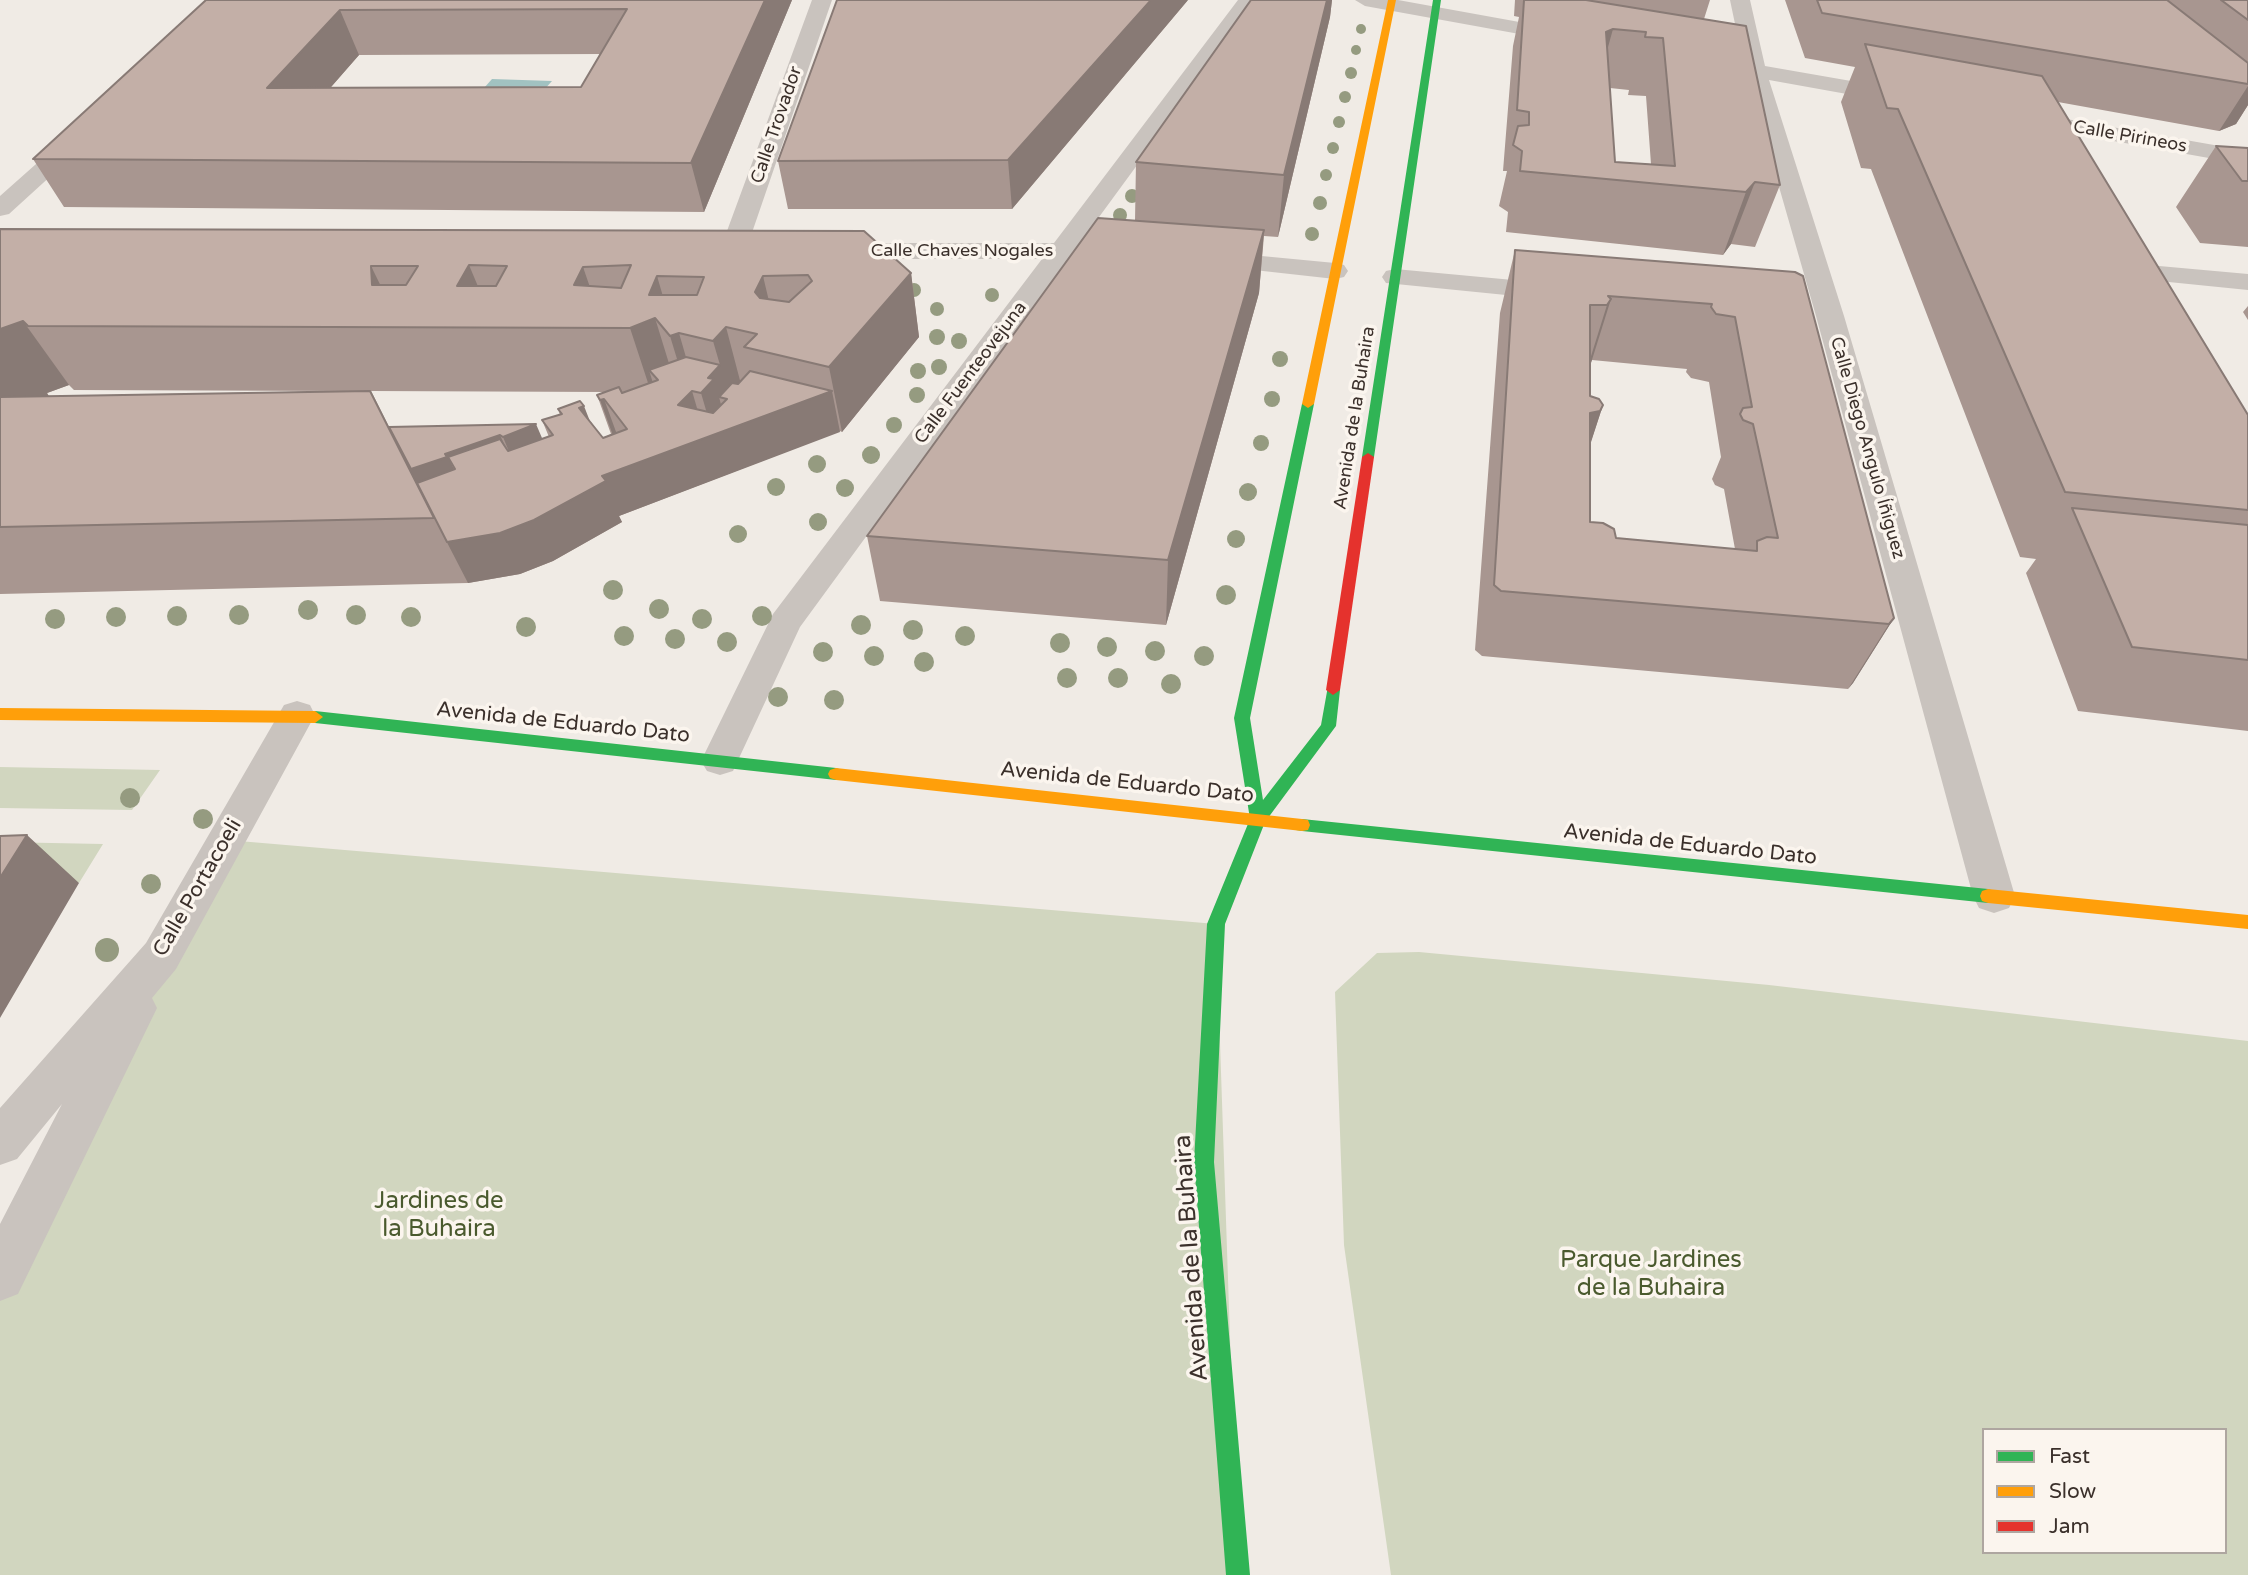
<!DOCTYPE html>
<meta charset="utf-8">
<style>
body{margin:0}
#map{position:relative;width:2248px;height:1575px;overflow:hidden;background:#f0ebe5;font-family:"Varela Round",sans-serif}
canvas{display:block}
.legend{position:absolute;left:1982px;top:1428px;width:245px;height:126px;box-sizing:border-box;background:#fbf5ee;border:2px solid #aea6a0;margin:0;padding:9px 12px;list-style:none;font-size:21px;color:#3b302b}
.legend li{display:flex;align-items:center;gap:14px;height:35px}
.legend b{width:35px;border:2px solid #aea6a0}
</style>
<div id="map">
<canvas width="2248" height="1575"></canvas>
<ul class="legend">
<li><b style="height:9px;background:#30b455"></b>Fast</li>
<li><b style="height:9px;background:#ff9f0a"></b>Slow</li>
<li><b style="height:9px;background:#e5322d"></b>Jam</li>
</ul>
</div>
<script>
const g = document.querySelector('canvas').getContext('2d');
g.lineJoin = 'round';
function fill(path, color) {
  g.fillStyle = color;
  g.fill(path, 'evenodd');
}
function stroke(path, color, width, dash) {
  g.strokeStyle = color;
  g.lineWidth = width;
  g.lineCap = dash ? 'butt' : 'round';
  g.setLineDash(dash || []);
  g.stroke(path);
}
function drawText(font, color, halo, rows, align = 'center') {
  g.font = font + ' "Varela Round",sans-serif';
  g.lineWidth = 7;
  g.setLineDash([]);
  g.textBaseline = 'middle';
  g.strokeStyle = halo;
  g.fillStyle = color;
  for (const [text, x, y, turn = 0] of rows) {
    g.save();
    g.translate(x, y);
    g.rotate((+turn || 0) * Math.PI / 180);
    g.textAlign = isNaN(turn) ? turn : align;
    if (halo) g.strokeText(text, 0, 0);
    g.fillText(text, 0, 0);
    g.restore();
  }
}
const green = new Path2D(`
 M0,767l160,3 -28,40 -132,-2z
 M227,840l989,84 22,651h-1238v-284z
 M0,842l103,2 -24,39z
 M1419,952l350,33 479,56v534h-857l-47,-330 -9,-253 42,-39zM1984,1430h241v122h-241z`);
const water = new Path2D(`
 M492,79l60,2 -8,9 -60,-2z`);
const street = new Path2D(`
 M812,0h20l-86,250 -4,5 -9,3 -9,-3 -4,-5z
 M1238,0h20l-178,243 54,3 4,5 -4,5 -65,3 -269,368 -67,144 -13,4 -13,-4 -6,-10 72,-147 269,-355h-207l-9,-3 -4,-5 4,-5 9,-3h219z
 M1355,0h43l171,31 7,2 3,4 -3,4 -7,2 -204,-37z
 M1730,0h20l15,66 132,23 8,2 3,5 -3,5 -8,2 -128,-23 75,236 171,580 -6,12 -15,5 -15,-5 -6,-12 -157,-580 -69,-241 -20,-3 -3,-5 3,-5h16z
 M2021,111l227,40v14l-235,-42 -3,-5 3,-5z
 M79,131l8,2 3,5 -3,5 -78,71 -9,2v-20l71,-63z
 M1209,251l126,12 9,2 4,6 -4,6 -9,2 -135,-15 -4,-5 4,-5z
 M2148,265l100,9v16l-109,-11 -4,-6 4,-6z
 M1395,269l161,15 9,2 4,6 -4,6 -9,2 -170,-17 -4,-6 4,-6z
 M297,701l13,4 5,10 -139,254 -24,29 5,10 -139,286 -18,7v-77l62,-120 -45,55 -17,6v-57l146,-165 138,-238z`);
const fast = new Path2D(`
 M1433,0h8l-67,457 -6,4 -6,-4z
 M1308,400l6,4 -64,314 13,82 58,-75 7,-39 5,-1 7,5 -4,36 -71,96 -40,102 -11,238 36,413h-24l-32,-413 13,-238 43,-105 -16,-101 68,-314z
 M315,711l521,57 6,2 2,4 -2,4 -6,2 -521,-57 -8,-6z
 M1302,819l686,70 6,2 2,5 -2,5 -6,2 -686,-72 -6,-1 -2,-5 2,-5z`);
const slow = new Path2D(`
 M1388,0h8l-82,404 -6,4 -6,-4z
 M0,708l315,3 8,6 -8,6 -315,-3z
 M836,768l466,51 6,1 2,5 -2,5 -6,1 -466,-51 -6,-2 -2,-4 2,-4z
 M1988,889l260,26v14l-260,-26 -6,-2 -2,-5 2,-5z`);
const jam = new Path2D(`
 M1368,453l6,4 -34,233 -7,5 -7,-5 36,-233z`);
const trees = [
 [1361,29,5],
 [1356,50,5],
 [1351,73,6],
 [1345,97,6],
 [1339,122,6],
 [1333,148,6],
 [1326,175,6],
 [1132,196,7],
 [1320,203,7],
 [1120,215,7],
 [1312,234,7],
 [914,290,7],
 [992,295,7],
 [937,309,7],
 [937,337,8],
 [959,341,8],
 [1280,359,8],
 [939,367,8],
 [918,371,8],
 [917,395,8],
 [1272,399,8],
 [894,425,8],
 [1261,443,8],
 [871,455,9],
 [817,464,9],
 [776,487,9],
 [845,488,9],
 [1248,492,9],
 [818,522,9],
 [738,534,9],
 [1236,539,9],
 [613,590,10],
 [1226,595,10],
 [659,609,10],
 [308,610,10],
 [239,615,10],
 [356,615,10],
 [177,616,10],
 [762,616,10],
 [116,617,10],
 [411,617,10],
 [55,619,10],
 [702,619,10],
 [861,625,10],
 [526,627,10],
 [913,630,10],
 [624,636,10],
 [965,636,10],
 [675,639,10],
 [727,642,10],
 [1060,643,10],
 [1107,647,10],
 [1155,651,10],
 [823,652,10],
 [874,656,10],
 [1204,656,10],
 [924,662,10],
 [1067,678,10],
 [1118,678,10],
 [1171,684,10],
 [778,697,10],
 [834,700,10],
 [130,798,10],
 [203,819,10],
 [151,884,10],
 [107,950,12]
];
const wall = new Path2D(`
 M206,0h586l-88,212 -640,-5 -31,-48zM600,54l-19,33h-250l28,-32z
 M1188,0l-176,209h-224l-10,-48z
 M1251,0h81l-2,17 -52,220 -14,-1 -5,57 -93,332 -286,-24 -13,-65 268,-315 1,-59z
 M1515,0h195l-6,19 76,166 -25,62 -24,-3 -8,11 -217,-23 2,-20 -9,-6 8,-35h-4l10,-125 6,-29 -5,-1zM1610,88l19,2 -1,5 18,1 5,68 -36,-2z
 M1785,0h463v105l-12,19 -17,7 -161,-29 190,313v316l-170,-20 -52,-138 10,-14 -16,-2 -149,-388 -10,-1 -20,-66 14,-35 -50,-9z
 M2216,146l32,2v99l-48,-4 -24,-36z
 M0,229l911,44 8,64 -77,95 -2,-1 -221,85 3,6 -69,39 -33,13 -52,9 -468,11zM69,385l5,5 270,1 -295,5 -2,-3zM371,391l235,1 -9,3 14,39 -8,4 -12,-16 -33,-13 2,6 -18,5 7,17 -7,2 -153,-12z
 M1515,250l280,22 99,346 -41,65 -5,6 -366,-33 -7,-6 25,-337zM1592,360l95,9 -1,3 5,6 18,4 12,75 -9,22 3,6 9,4 11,60 -119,-11 -26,-16v-78l13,-39 -13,-9v-32z
 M2248,306v14l-5,-8z`);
const shadedWall = new Path2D(`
 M765,0h27l-88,212 -13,-49z
 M1151,0h37l-176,209 -4,-49z
 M1327,0h5l-2,17 -52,220 6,-62z
 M340,10l19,45 -69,79 -23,-46z
 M1613,29l-16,58 9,-55z
 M2248,86v19l-12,19 -17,7z
 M1755,182l-24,62 -8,11 23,-63z
 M1264,230l-5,63 -93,332 2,-65z
 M469,265l26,62 -38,-41z
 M371,266l30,61 -29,-42z
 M583,267l21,61 -30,-43z
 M911,273l8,64 -77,95 -13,-65z
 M657,276l17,58 5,-1 17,59 -4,-1 12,41 128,-41 8,41 -221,84 3,6 -69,39 -33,13 -52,9 -59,-114 36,-15 55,-19 13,29 -65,-7 12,25 142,-6 86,-81 -18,-59 -21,-41z
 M763,276l15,63 -23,-47z
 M1611,299l-20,64 -4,6 20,-64z
 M655,318l20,65 -26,-13 6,20 -4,2 -21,-64z
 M23,321l46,64 -22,8 3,6 -50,56v-126z
 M726,327l17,65 -16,7 -8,-2 6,23 -12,14 -12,-41 7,-15 12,-13 -7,-24z
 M604,399l15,41 -4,1 -15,-41z
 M1603,405l-21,65 8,-57z
 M584,406l16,41 -21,-39z
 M536,424l12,28 -33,14 -12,-29z
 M1894,618l-41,65 -5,6 41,-65z
 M27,835l52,48 -79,135v-140z`);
const building = new Path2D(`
 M206,0h559l-74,163 -658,-4zM627,9l-46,78 -314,1 73,-78z
 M837,0h314l-143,160 -230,1z
 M1251,0h76l-43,175 -148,-13z
 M1524,0h62l160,26 34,159 -25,-3 -9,10 -226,-21 2,-20 -9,-6 5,-19 11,-1v-13l-12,-2zM1613,29l33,3 -1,5 18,1 12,128 -60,-4 -9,-130z
 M1817,0h350l81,63v21l-426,-71z
 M2221,0h27v20z
 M1865,44l177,32 206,339v95l-183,-18 -167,-383 -11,-1z
 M2216,146l32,2v33h-6z
 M1098,218l166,12 -96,330 -301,-24z
 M0,229l864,2 47,42 -82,94 -85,-20 13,-13 -31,-7 -13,14 -34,-8 -9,3 -15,-18 -25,10 -602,-2 -5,-5 -23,8zM469,265l38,1 -11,20h-39zM631,265l-10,23 -47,-3 9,-18zM371,266h47l-12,19h-34zM808,275l4,6 -23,21 -29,-4 -5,-6 8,-16zM657,276l47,1 -7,18h-48z
 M1515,250l280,22 8,4 91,342 -5,6 -388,-33 -7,-6zM1608,296l104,8 -1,3 5,7 19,3 17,90 -9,1 -3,6 3,6 10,4 25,114 -11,-1 -10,4v10l-141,-13 -2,-9 -11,-6 -13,-1v-109l10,-2 3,-6 -4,-6 -9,-3v-91h17l4,-6z
 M686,357l34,8 -12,13 6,1 -13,14 -9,-2 -14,14 35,8 14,-14 -8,-2 13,-14 6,1 12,-13 82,20 -230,85 4,5 -72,39 -34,13 -53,9 -30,-59 38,-14 -7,-12 52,-18 8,12 45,-16 -11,-15 20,-6 -4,-5 22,-8 4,5 -5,2 24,30 24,-9 -23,-30 -4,1 -3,-5 22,-8 3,6 36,-13 -9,-10z
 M370,391l64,127 -434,9v-130z
 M536,424l-33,13 -3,-2 -55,19 2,3 -36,12 -22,-42z
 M2072,508l176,17v135l-116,-13z
 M27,835l-27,43v-42z`);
const farStreetnames = [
 ["Calle Trovador",777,125,-71],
 ["Calle Pirineos",2130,137,10],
 ["Calle Chaves Nogales",962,251],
 ["Calle Fuenteovejuna",971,373,-53],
 ["Avenida de la Buhaira",1355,418,-81],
 ["Calle Diego Angulo Íñiguez",1867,448,74]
];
const streetNames = [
 ["Avenida de Eduardo Dato",563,723,6],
 ["Avenida de Eduardo Dato",1127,783,6],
 ["Avenida de Eduardo Dato",1690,845,6],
 ["Calle Portacoeli",198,888,-60]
];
const nearParknames = [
 ["Jardines de",439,1202],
 ["la Buhaira",439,1230],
 ["Parque Jardines",1651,1261],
 ["de la Buhaira",1651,1289]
];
const nearStreetnames = [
 ["Avenida de la Buhaira",1192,1258,-94]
];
fill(green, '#d1d6bf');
fill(water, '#a1c2c1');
fill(street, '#c9c3be');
fill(fast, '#30b455');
fill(slow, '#ff9f0a');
fill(jam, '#e5322d');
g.fillStyle = '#959b80';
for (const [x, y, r] of trees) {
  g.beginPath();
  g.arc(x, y, r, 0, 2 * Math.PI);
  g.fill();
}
fill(wall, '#a89690');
fill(shadedWall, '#887a75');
fill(building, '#c3afa7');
stroke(building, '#887a75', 2);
drawText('18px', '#3b302b', '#fbf5ee', farStreetnames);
drawText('21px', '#3b302b', '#fbf5ee', streetNames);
drawText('24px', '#4a5a2e', '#fbf5ee', nearParknames);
drawText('24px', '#3b302b', '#fbf5ee', nearStreetnames);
</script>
